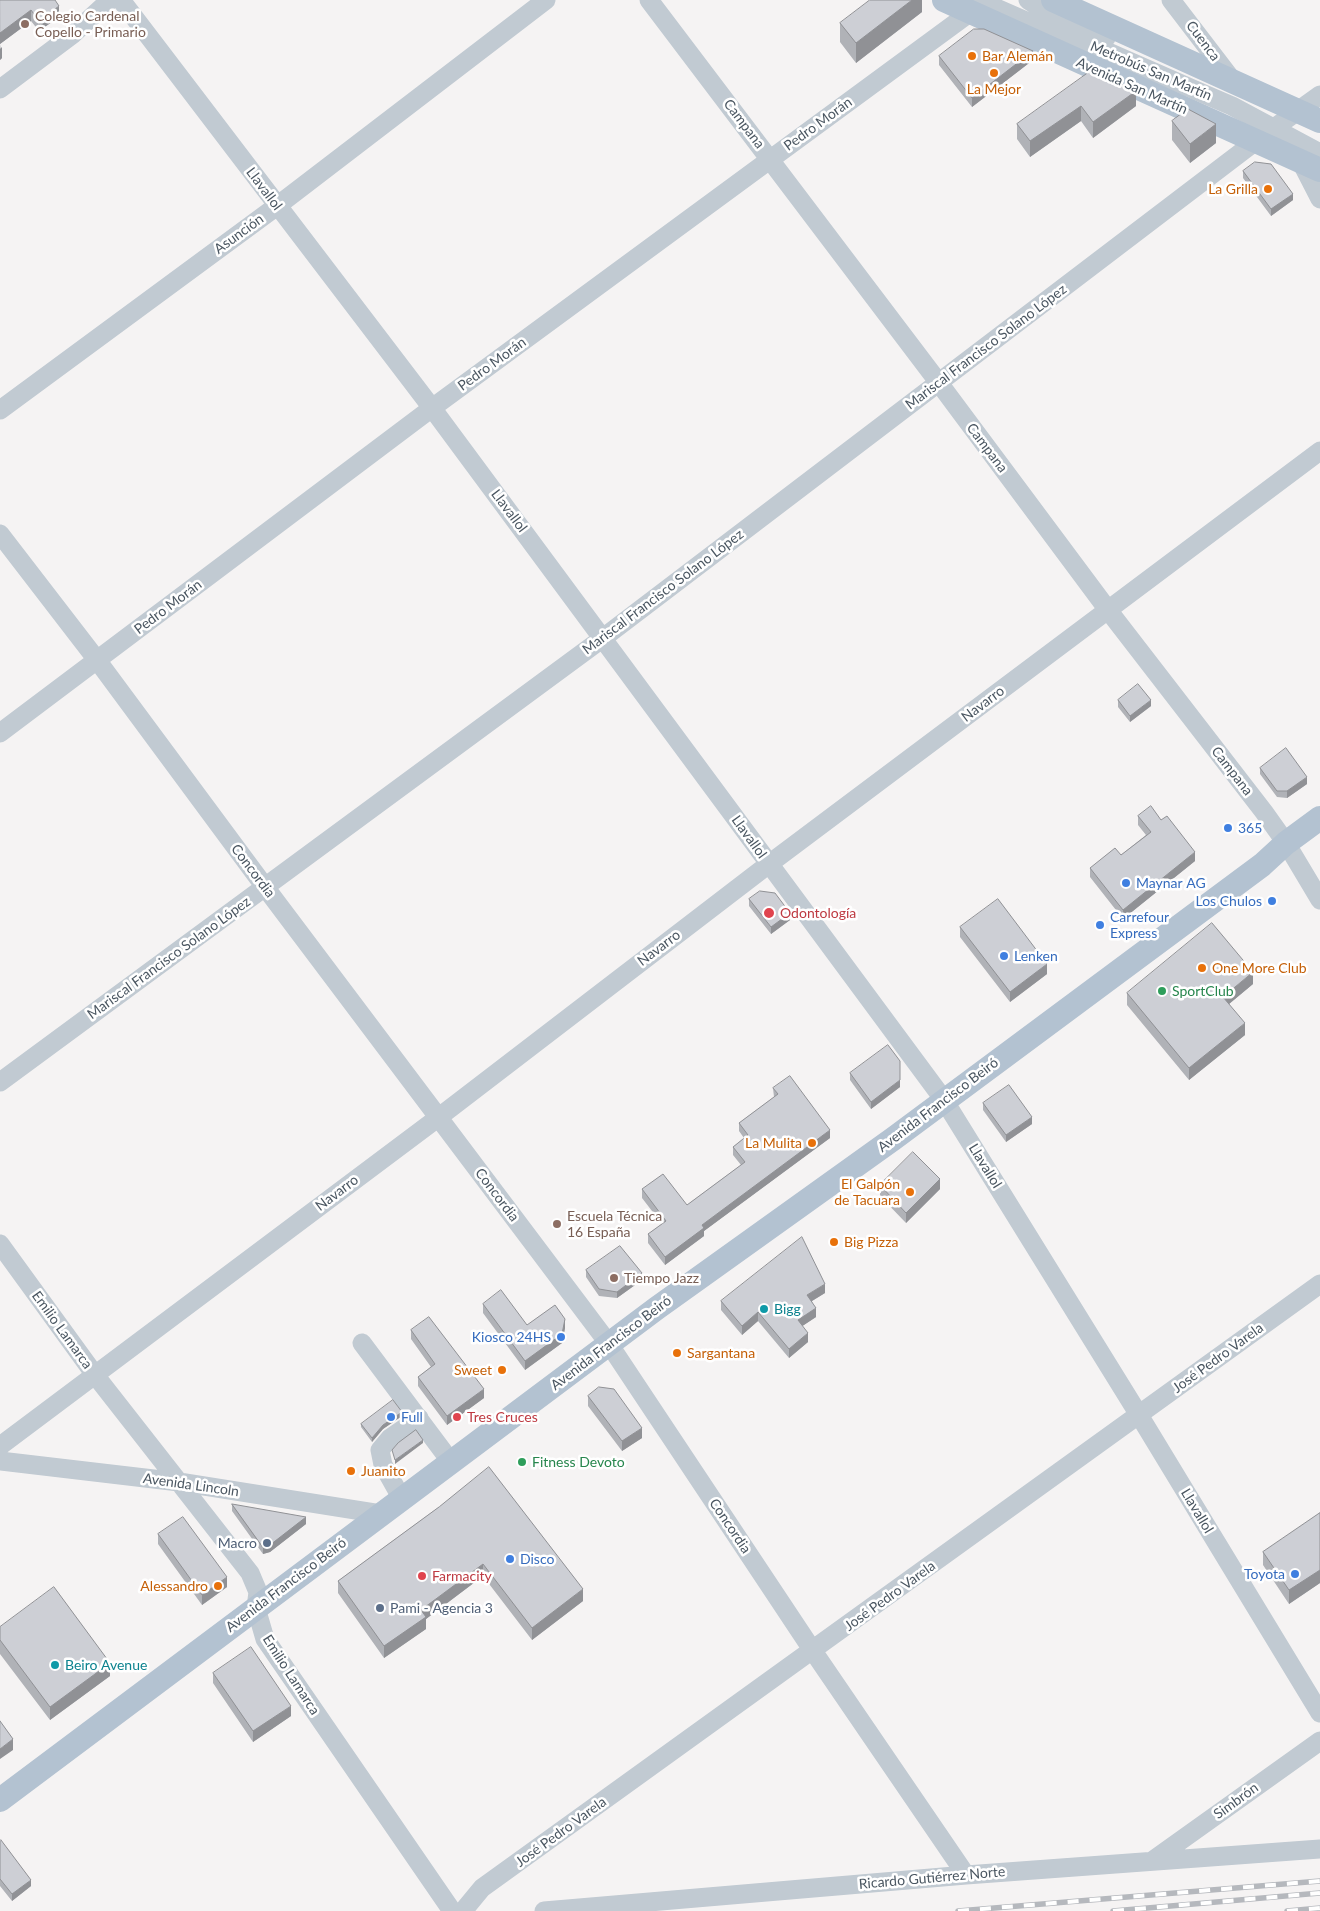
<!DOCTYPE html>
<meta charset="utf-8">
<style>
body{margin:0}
canvas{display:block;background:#f5f3f3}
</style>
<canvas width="1320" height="1911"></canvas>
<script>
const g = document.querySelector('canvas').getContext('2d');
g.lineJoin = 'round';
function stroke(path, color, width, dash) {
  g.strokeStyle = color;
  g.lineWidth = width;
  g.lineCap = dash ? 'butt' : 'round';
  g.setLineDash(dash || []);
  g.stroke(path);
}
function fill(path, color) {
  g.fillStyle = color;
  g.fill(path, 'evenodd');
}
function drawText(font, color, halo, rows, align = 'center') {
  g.font = font + ' Lato,sans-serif';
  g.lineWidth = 5;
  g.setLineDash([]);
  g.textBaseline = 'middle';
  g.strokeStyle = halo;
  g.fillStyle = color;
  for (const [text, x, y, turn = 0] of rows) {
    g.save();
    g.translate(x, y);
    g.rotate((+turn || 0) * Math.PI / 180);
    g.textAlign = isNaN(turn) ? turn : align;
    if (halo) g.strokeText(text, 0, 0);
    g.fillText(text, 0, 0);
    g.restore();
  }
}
const minor = new Path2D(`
 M121,0l311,408 512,692 195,315 181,298
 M649,0l290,383 169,227 156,202 22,31 34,57
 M978,0l57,25 48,16 121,53 28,12 88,47
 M1028,0l14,9 64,29
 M1171,0l62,81
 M0,89l72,-54 38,-35
 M1301,162l19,37
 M0,410l277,-204 269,-206
 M0,534l97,126 168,227 344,457 204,307 153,224
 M0,733l432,-325 555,-408
 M0,1082l603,-444 653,-497 64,-46
 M0,1244l95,131 155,198 8,19 -2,16 9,31 187,272
 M362,1343l89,119
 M0,1446l439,-329 330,-253 551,-413
 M0,1461l179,21 202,32
 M402,1499l-19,-34 -3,-15 10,-12 29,-20
 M1152,1861l168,-120
 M463,1911l19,-23 838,-604
 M544,1911l422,-36 354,-26`);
const major = new Path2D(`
 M944,0l376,170
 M1053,0l267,121
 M0,1800l657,-492 236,-169 369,-274 24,-22 34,-25`);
const rail = new Path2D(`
 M958,1911l362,-30
 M1113,1911l207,-18
 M1287,1911l33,-3`);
const wall = new Path2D(`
 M0,0l59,17 -20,14 -8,-10 -31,23 2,14 -2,2z
 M922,0v12l-66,51 -16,-21v-19z
 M939,56l94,4 -61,47 -33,-42z
 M1100,75l15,6 21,25 -43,32 -12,-17 -51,36 -13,-18v-15z
 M1172,121l44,22 -26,20 -18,-23z
 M1243,171l50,29 -22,16 -28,-38z
 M1118,700l33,6 -21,16 -12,-15z
 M1260,768l47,16 -20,14 -10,-1 -17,-23z
 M1138,816l23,4 34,41 -72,58 -33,-42v-9l31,-13 25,-20 -8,-10z
 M749,899l41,21 -19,14 -22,-28z
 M960,927l87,47 -37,28 -50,-65z
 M1253,984l-24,20 16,31 -56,45 -62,-75v-12z
 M850,1073l50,14 -29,22 -21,-29z
 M773,1088l57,50 -126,93v5l-39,29 -17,-22v-9l14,-10 -20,-26v-9l45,16 54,-40 -8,-10v-8l11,-9 -5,-7v-8l35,-26z
 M983,1103l49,21 -26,18 -23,-32z
 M880,1185l60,4 -34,34 -26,-27z
 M586,1270l56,10 -25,18 -18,-2 -13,-19z
 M825,1293l-13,8 4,16 -14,9 6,16 -19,16 -31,-37 -16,14 -21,-25v-9z
 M483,1304l44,21 38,3 -3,15 -37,27 -42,-57z
 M411,1330l73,68 -37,27 -29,-39v-9l13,-10 -20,-28z
 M588,1396l54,42 -20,13 -34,-45z
 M402,1416l-19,13 -11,13 -11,-15v-3z
 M232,1504l74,20 -36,28 -7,2 -31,-43z
 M439,1507l144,94 -51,39 -49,-64 -57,43v10l-42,29 -46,-65v-12z
 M1320,1513v70l-31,21 -26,-39v-13z
 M158,1534l69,53 -25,18 -44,-61z
 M0,1627l110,49 -60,44 -50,-66z
 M213,1673l78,43 -38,26 -40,-59z
 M0,1841l31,45 -19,15 -12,-15z`);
const shadedWall = new Path2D(`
 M912,0h10v12l-66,51v-20z
 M59,6v11l-20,14v-10z
 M31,10v11l-31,23v-11z
 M2,47v11l-2,2v-11z
 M1033,51v9l-61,47v-9z
 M1136,91v15l-43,32v-16z
 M1081,106v15l-51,36v-16z
 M1216,124v19l-26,20v-19z
 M1293,194v6l-22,16v-7z
 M1151,700v6l-21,16v-6z
 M1307,777v7l-20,14v-7z
 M1195,852v9l-72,58v-9z
 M790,913v7l-19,14v-7z
 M1047,964v10l-37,28v-10z
 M1253,972v12l-30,25v-12z
 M1245,1023v12l-56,45v-12z
 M900,1080v7l-29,22v-7z
 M1032,1117v7l-26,18v-7z
 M830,1130v8l-126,93v5l-39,29v-8l37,-32z
 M940,1179v10l-34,34v-10z
 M642,1273v7l-25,18v-6z
 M825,1284v9l-18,11v-9z
 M816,1308v9l-18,12v-9z
 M758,1312v9l-16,14v-9z
 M565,1319v9l-3,15 -37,27v-9z
 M808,1333v9l-19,16v-9z
 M484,1389v9l-37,27v-9z
 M402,1412v4l-19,13 -11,13v-4l11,-13z
 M642,1428v10l-20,13v-10z
 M423,1440v3l-28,21v-4z
 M306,1517v7l-36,28 -7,2v-7z
 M483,1564v12l-57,43v10l-42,29v-12l37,-36z
 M1320,1570v13l-31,21v-14z
 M227,1577v10l-25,18v-10z
 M583,1589v12l-51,39v-12z
 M110,1663v13l-60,44v-13z
 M291,1706v10l-38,26v-11z
 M13,1739v11l-13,9v-10z
 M31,1880v6l-19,15v-7z`);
const building = new Path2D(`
 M0,0h55l4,6 -20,15 -8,-11 -31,23z
 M870,0h42l-56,43 -16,-20z
 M974,29h10l49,22 -61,47 -33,-42z
 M1095,68l5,7 2,-2 4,5 4,-3 5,6 21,10 -43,31 -12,-16 -51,35 -13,-17z
 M1188,109l28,15 -26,20 -18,-23z
 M1255,162l16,2 22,30 -22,15 -28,-38z
 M1138,684l13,16 -21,16 -12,-16z
 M1286,748l21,29 -20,14h-10l-17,-23z
 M1151,806l10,14 6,-4 28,36 -72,58 -33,-42 25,-20 6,7 30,-23 -13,-16z
 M760,891l15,2 15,20 -19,14 -22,-28z
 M998,899l49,65 -37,28 -50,-65z
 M1212,923l41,49 -30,25 22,26 -56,45 -62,-75z
 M888,1045l12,16v19l-29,22 -21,-29z
 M790,1076l40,54 -128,95 2,3 -39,29 -17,-23 18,-13 -24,-32 21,-15 24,31 58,-43 -12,-15 15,-12 -9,-12 39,-29 -5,-6z
 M1009,1085l23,32 -26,18 -23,-32z
 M913,1152l27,27 -34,34 -26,-28z
 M802,1237l23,47 -18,11 9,13 -18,12 10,13 -19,16 -31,-37 -16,14 -21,-25z
 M620,1246l22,27 -25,19 -18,-3 -13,-19z
 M501,1290l26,35 28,-20 10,14 -3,15 -37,27 -42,-57z
 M429,1317l55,72 -37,27 -29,-39 17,-13 -24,-34z
 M599,1387l15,2 28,39 -20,13 -34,-45z
 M393,1400l9,12 -19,13 -11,13 -11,-14z
 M416,1430l7,10 -28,20 -3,-10 6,-7z
 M489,1467l94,122 -51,39 -49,-64 -62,46 5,7 -42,29 -46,-65 101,-74z
 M232,1504l74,13 -36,28 -7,2z
 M1320,1513v57l-31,20 -26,-38z
 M183,1517l44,60 -25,18 -44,-61z
 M54,1587l56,76 -60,44 -50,-67v-13z
 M251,1647l40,59 -38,25 -40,-58z
 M0,1721l13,18 -13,10z
 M1,1840l30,40 -19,14 -12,-15v-38z`);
const markers = [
 [25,24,5,"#8d6e63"],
 [972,56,5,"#e8710a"],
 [994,73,5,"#e8710a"],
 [1268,189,5,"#e8710a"],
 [1228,828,5,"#3f7fe0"],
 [1126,883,5,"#3f7fe0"],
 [1272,901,5,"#3f7fe0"],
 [769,913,6,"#e0444e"],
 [1100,925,5,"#3f7fe0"],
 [1004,956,5,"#3f7fe0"],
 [1202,968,5,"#e8710a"],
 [1162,991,5,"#2e9e5b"],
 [812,1143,5,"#e8710a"],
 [910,1192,5,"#e8710a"],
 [557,1224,5,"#8d6e63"],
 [834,1242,5,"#e8710a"],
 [614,1278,5,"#8d6e63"],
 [764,1309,5,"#0f9aa8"],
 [561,1337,5,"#3f7fe0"],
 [677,1353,5,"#e8710a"],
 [502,1370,5,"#e8710a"],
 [391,1417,5,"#3f7fe0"],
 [457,1417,5,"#e0444e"],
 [522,1462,5,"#2e9e5b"],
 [351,1471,5,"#e8710a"],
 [267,1543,5,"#5c6f8a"],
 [510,1559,5,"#3f7fe0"],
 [1295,1574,5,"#3f7fe0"],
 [422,1576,5,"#e0444e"],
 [218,1586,5,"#e8710a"],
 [380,1608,5,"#5c6f8a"],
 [55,1665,5,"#0f9aa8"]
];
const educationNames = [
 ["Colegio Cardenal",35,16],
 ["Copello - Primario",35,32],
 ["Escuela Técnica",567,1216],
 ["16 España",567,1232],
 ["Tiempo Jazz",624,1278]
];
const streetNames = [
 ["Cuenca",1203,41,53],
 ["Metrobús San Martín",1151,71,23],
 ["Avenida San Martín",1132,86,24],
 ["Campana",744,124,53],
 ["Pedro Morán",818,124,-36],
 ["Llavallol",264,189,53],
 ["Asunción",239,234,-36],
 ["Mariscal Francisco Solano López",986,347,-37],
 ["Pedro Morán",492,364,-36],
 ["Campana",987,448,53],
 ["Llavallol",509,511,53],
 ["Mariscal Francisco Solano López",663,592,-37],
 ["Pedro Morán",168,607,-37],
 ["Navarro",983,704,-37],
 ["Campana",1232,771,52],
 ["Llavallol",749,837,54],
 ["Concordia",253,871,53],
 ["Navarro",659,948,-37],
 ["Mariscal Francisco Solano López",169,958,-36],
 ["Avenida Francisco Beiró",938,1105,-37],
 ["Llavallol",985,1166,58],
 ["Navarro",337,1193,-37],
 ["Concordia",497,1195,53],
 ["Emilio Lamarca",62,1330,54],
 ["Avenida Francisco Beiró",611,1343,-37],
 ["José Pedro Varela",1218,1358,-36],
 ["Avenida Lincoln",191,1485,8],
 ["Llavallol",1197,1511,59],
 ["Concordia",730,1526,56],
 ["Avenida Francisco Beiró",286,1585,-37],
 ["José Pedro Varela",890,1596,-36],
 ["Emilio Lamarca",291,1675,57],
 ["Simbrón",1236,1801,-36],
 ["José Pedro Varela",561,1832,-36],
 ["Ricardo Gutiérrez Norte",932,1878,-5]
];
const foodNames = [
 ["Bar Alemán",982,56],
 ["La Mejor",994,89,"center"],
 ["La Grilla",1258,189,"right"],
 ["One More Club",1212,968],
 ["La Mulita",802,1143,"right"],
 ["El Galpón",900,1184,"right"],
 ["de Tacuara",900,1200,"right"],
 ["Big Pizza",844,1242],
 ["Sargantana",687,1353],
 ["Sweet",492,1370,"right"],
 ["Juanito",361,1471],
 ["Alessandro",208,1586,"right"]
];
const shopNames = [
 ["365",1238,828],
 ["Maynar AG",1136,883],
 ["Los Chulos",1262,901,"right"],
 ["Carrefour",1110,917],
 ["Express",1110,933],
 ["Lenken",1014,956],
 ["Kiosco 24HS",551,1337,"right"],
 ["Full",401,1417],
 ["Disco",520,1559],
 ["Toyota",1285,1574,"right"]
];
const healthNames = [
 ["Odontología",780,913],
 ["Tres Cruces",467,1417],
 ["Farmacity",432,1576]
];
const leisureNames = [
 ["SportClub",1172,991],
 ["Fitness Devoto",532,1462]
];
const cultureNames = [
 ["Bigg",774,1309],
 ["Beiro Avenue",65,1665]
];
const serviceNames = [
 ["Macro",257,1543],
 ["Pami - Agencia 3",390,1608,"left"]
];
stroke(minor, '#c1cad2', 19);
stroke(major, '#b3c2d1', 24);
stroke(rail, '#b5b8bd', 5.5);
stroke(rail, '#fff', 4, [11]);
fill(wall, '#b0b2b7');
fill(shadedWall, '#909195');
fill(building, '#cdcfd5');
stroke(building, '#909195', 1);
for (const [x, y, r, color] of markers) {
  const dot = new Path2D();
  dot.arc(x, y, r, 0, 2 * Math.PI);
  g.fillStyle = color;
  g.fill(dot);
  stroke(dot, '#fff', 2);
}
drawText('14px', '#785e54', '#fff', educationNames, 'left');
drawText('14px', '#4a5661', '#fff', streetNames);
drawText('14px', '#c56008', '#fff', foodNames, 'left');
drawText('14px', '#366cbe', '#fff', shopNames, 'left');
drawText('14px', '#be3a42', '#fff', healthNames, 'left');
drawText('14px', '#27864d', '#fff', leisureNames, 'left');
drawText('14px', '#0d838f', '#fff', cultureNames, 'left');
drawText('14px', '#4e5e75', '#fff', serviceNames, 'right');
</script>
